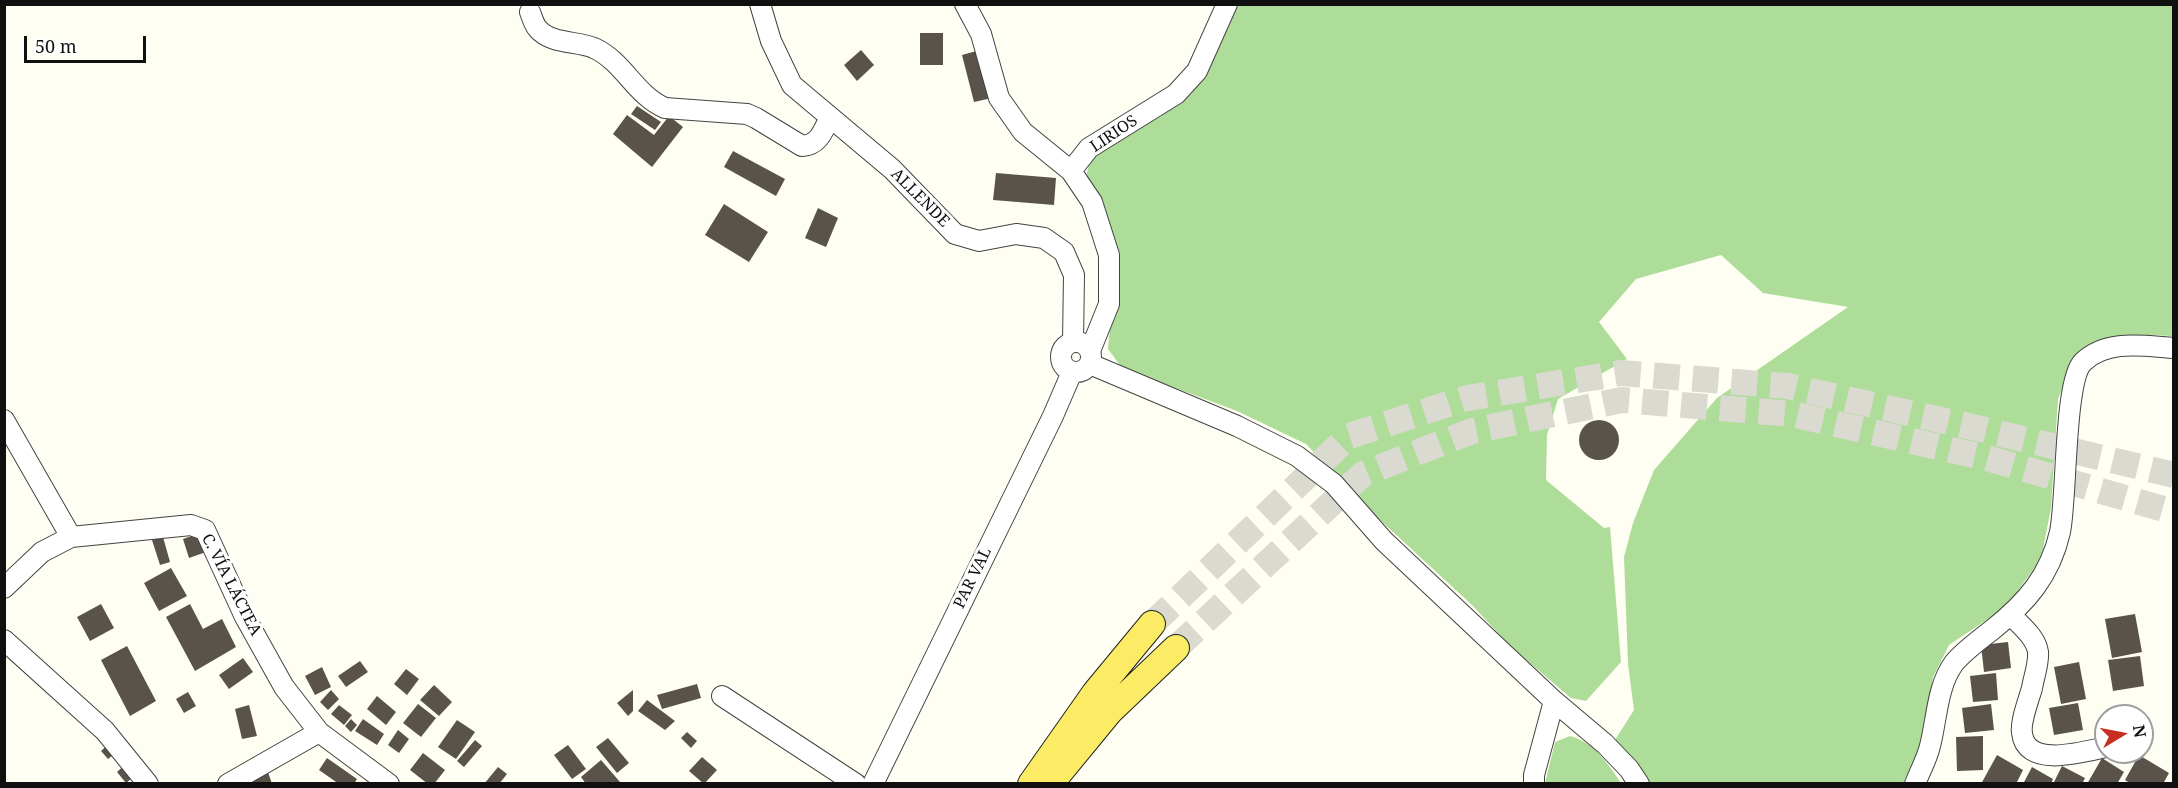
<!DOCTYPE html>
<meta charset="utf-8">
<style>
body{margin:0}
#map{position:relative;width:2178px;height:788px;overflow:hidden;background:#fffef3;font-family:"Noto Serif",serif}
canvas{display:block}
.frame{position:absolute;inset:0;border:6px solid #101010;pointer-events:none}
.north{position:absolute;left:2094px;top:704px;width:60px;height:60px;box-sizing:border-box;background:#fff;border:2px solid #9f9f9f;border-radius:50%;rotate:80deg;font-size:16px;font-weight:700;line-height:24px;text-align:center;color:#101010}
.north::after{content:'';display:block;margin:auto;width:21px;height:27px;background:#c63022;clip-path:polygon(50% 0,100% 100%,50% 72%,0 100%)}
.scale{position:absolute;left:24px;top:36px;width:122px;height:27px;box-sizing:border-box;border:3px solid #101010;border-top:0;padding-left:8px;font-size:18px;line-height:21px;white-space:nowrap;color:#101010;-webkit-text-stroke:4px #fff;paint-order:stroke}
</style>
<div id="map">
<canvas width="2178" height="788"></canvas>
<div class="frame"></div>
<div class="north">N</div>
<div class="scale">50 m</div>
</div>
<script>
const g = document.querySelector('canvas').getContext('2d');
g.lineJoin = 'round';
function fill(path, color) {
  g.fillStyle = color;
  g.fill(path, 'evenodd');
}
function stroke(path, color, width, dash) {
  g.strokeStyle = color;
  g.lineWidth = width;
  g.lineCap = dash ? 'butt' : 'round';
  g.setLineDash(dash || []);
  g.stroke(path);
}
function drawText(font, color, halo, rows, align = 'center') {
  g.font = font + ' "Noto Serif",serif';
  g.lineWidth = 6;
  g.setLineDash([]);
  g.textBaseline = 'middle';
  g.strokeStyle = halo;
  g.fillStyle = color;
  for (const [text, x, y, turn = 0] of rows) {
    g.save();
    g.translate(x, y);
    g.rotate((+turn || 0) * Math.PI / 180);
    g.textAlign = isNaN(turn) ? turn : align;
    if (halo) g.strokeText(text, 0, 0);
    g.fillText(text, 0, 0);
    g.restore();
  }
}
const forest = new Path2D(`
 M1236,5h937v331l-24,-1 -43,3 -31,17 -17,44 -7,109 -10,51 -35,48 -57,38 -16,32 -8,53 -9,27 -13,26h-253l-5,-9 -30,-34 19,-30 -6,-46 -4,-107 9,-34 21,-53 63,-72 131,-91 -85,-14 -42,-38 -85,24 -37,43 28,37 -69,40 -11,36 -1,45 58,48 6,-1 11,135 -35,39 -15,-3 -60,-51 -40,-43 -91,-84 -74,-76 -69,-33 -115,-43 -14,-19 6,-73 -28,-99 5,-22 25,-17 44,-21 31,-23 20,-36z
 M1570,736c24,6 38,28 51,47h-76l10,-41z`);
const building = new Path2D(`
 M920,33h23v32h-23z
 M861,50l13,15 -17,16 -13,-16z
 M980,50l12,48 -18,4 -12,-47z
 M637,106l24,16 -6,8 -24,-16z
 M627,115l27,20 15,-19 14,11 -31,40 -39,-33z
 M733,151l52,28 -9,17 -52,-29z
 M996,173l60,5 -2,27 -61,-5z
 M724,204l44,28 -19,30 -44,-27z
 M818,208l20,10 -12,29 -21,-9z
 M1579 440a20 20 0 1 1 40 0a20 20 0 1 1-40 0Z
 M203,532l6,19 -20,7 -6,-19z
 M163,537l7,25 -10,3 -8,-25z
 M171,568l16,28 -28,15 -15,-28z
 M101,604l13,24 -24,13 -13,-24z
 M190,604l13,25 19,-10 14,28 -41,24 -29,-54z
 M2135,614l7,38 -30,6 -7,-39z
 M2008,642l3,26 -27,4 -3,-27z
 M127,646l29,55 -26,15 -29,-56z
 M2140,656l4,30 -31,5 -5,-31z
 M243,658l10,14 -24,17 -10,-14z
 M360,661l8,11 -22,15 -8,-11z
 M2079,662l7,37 -25,5 -7,-37z
 M322,667l9,20 -16,8 -10,-19z
 M406,669l13,10 -12,16 -13,-11z
 M1996,673l2,27 -25,2 -3,-26z
 M697,684l4,14 -39,11 -5,-14z
 M434,685l18,17 -13,14 -19,-16z
 M331,690l8,9 -11,11 -8,-8z
 M633,690v21l-5,5 -11,-13z
 M188,692l8,14 -12,7 -8,-14z
 M377,696l19,16 -10,13 -19,-16z
 M647,700l28,21 -10,9 -27,-19z
 M2078,703l5,27 -29,5 -5,-27z
 M418,704l18,14 -15,19 -18,-14z
 M1991,704l3,26 -29,3 -3,-25z
 M249,705l8,31 -15,3 -7,-30z
 M339,705l13,10 -8,10 -13,-11z
 M351,719l6,6 -6,7 -6,-6z
 M363,719l21,15 -7,11 -22,-14z
 M457,720l18,12 -19,27 -18,-12z
 M398,730l11,9 -10,14 -11,-8z
 M687,732l10,9 -6,7 -10,-10z
 M1983,736v34l-26,1 -1,-34z
 M608,738l21,25 -12,10 -21,-26z
 M475,740l7,6 -18,21 -7,-6z
 M111,742l7,9 -10,8 -7,-8z
 M568,745l18,24 -14,10 -18,-24z
 M423,753l22,17 -11,14h-6l-18,-14z
 M1997,755l26,15 -7,14h-35z
 M2139,755l30,18 -6,11h-32l-6,-4z
 M702,757l15,13 -13,14 -15,-13z
 M327,758l30,21 -3,5h-15l-20,-14z
 M2102,758l22,14 -7,12h-30z
 M601,760l19,22 -2,2h-32l-5,-7z
 M128,762l9,12 -11,9 -9,-11z
 M2062,766l23,12 -3,6h-29z
 M498,767l9,7 -8,10h-15z
 M2032,767l21,12 -2,5h-28z
 M268,772l4,12h-18l-2,-7z`);
const majorTunnel = new Path2D(`
 M1152,624l197,-188 118,-38 154,-25 167,13 193,43 193,46
 M1176,648l187,-174 109,-43 150,-31 170,14 195,44 187,54`);
const minor = new Path2D(`
 M760,4l11,37 21,44 100,84 63,65 24,7 37,-7 28,4 20,14 10,23 -1,67
 M965,4l16,30 18,64 24,34 48,39
 M530,12c2,5 4,13 8,17 13,15 39,12 56,19 29,13 42,48 71,60l82,6 9,4 46,28c17,-1 21,-15 28,-29
 M1061 357a15 15 0 1 1 30 0a15 15 0 1 1-30 0Z
 M1090,351l19,-47v-49l-17,-53 -21,-31 18,-23 87,-54 21,-23 30,-67
 M1090,364l147,62 60,30 37,28 50,57 170,160 51,43 24,25 10,15
 M4,420l67,117
 M4,588l38,-36 29,-15 120,-12 14,5 40,87 39,70 35,45 70,52
 M2011,615c9,10 25,22 27,37 1,12 -4,24 -6,36 -3,11 -12,34 -10,45 4,36 61,19 84,14
 M4,640l101,91 43,53
 M722,696l134,88
 M228,784l91,-52
 M873,784l180,-368 19,-44
 M1534,784v-9l20,-74
 M1915,784c5,-13 12,-25 15,-38 7,-27 7,-60 24,-83 10,-12 25,-23 38,-33 34,-27 58,-54 68,-98 7,-32 4,-152 23,-170 24,-23 60,-16 91,-14`);
const major = new Path2D(`
 M1031,784l64,-91 57,-69
 M1050,784l60,-73 66,-63`);
const streetNames = [
 ["LIRIOS",1114,134,-34],
 ["ALLENDE",920,198,45],
 ["PAR VAL",973,578,-64],
 ["C. VÍA LÁCTEA",231,585,63]
];
fill(forest, '#aedd99');
fill(building, '#59534c');
stroke(majorTunnel, '#dbdad1', 26, [26, 13]);
stroke(minor, '#434343', 22);
stroke(major, '#212121', 28);
stroke(minor, '#fff', 20);
stroke(major, '#fceb65', 26);
drawText('16px', '#101010', '#fff', streetNames);
</script>
